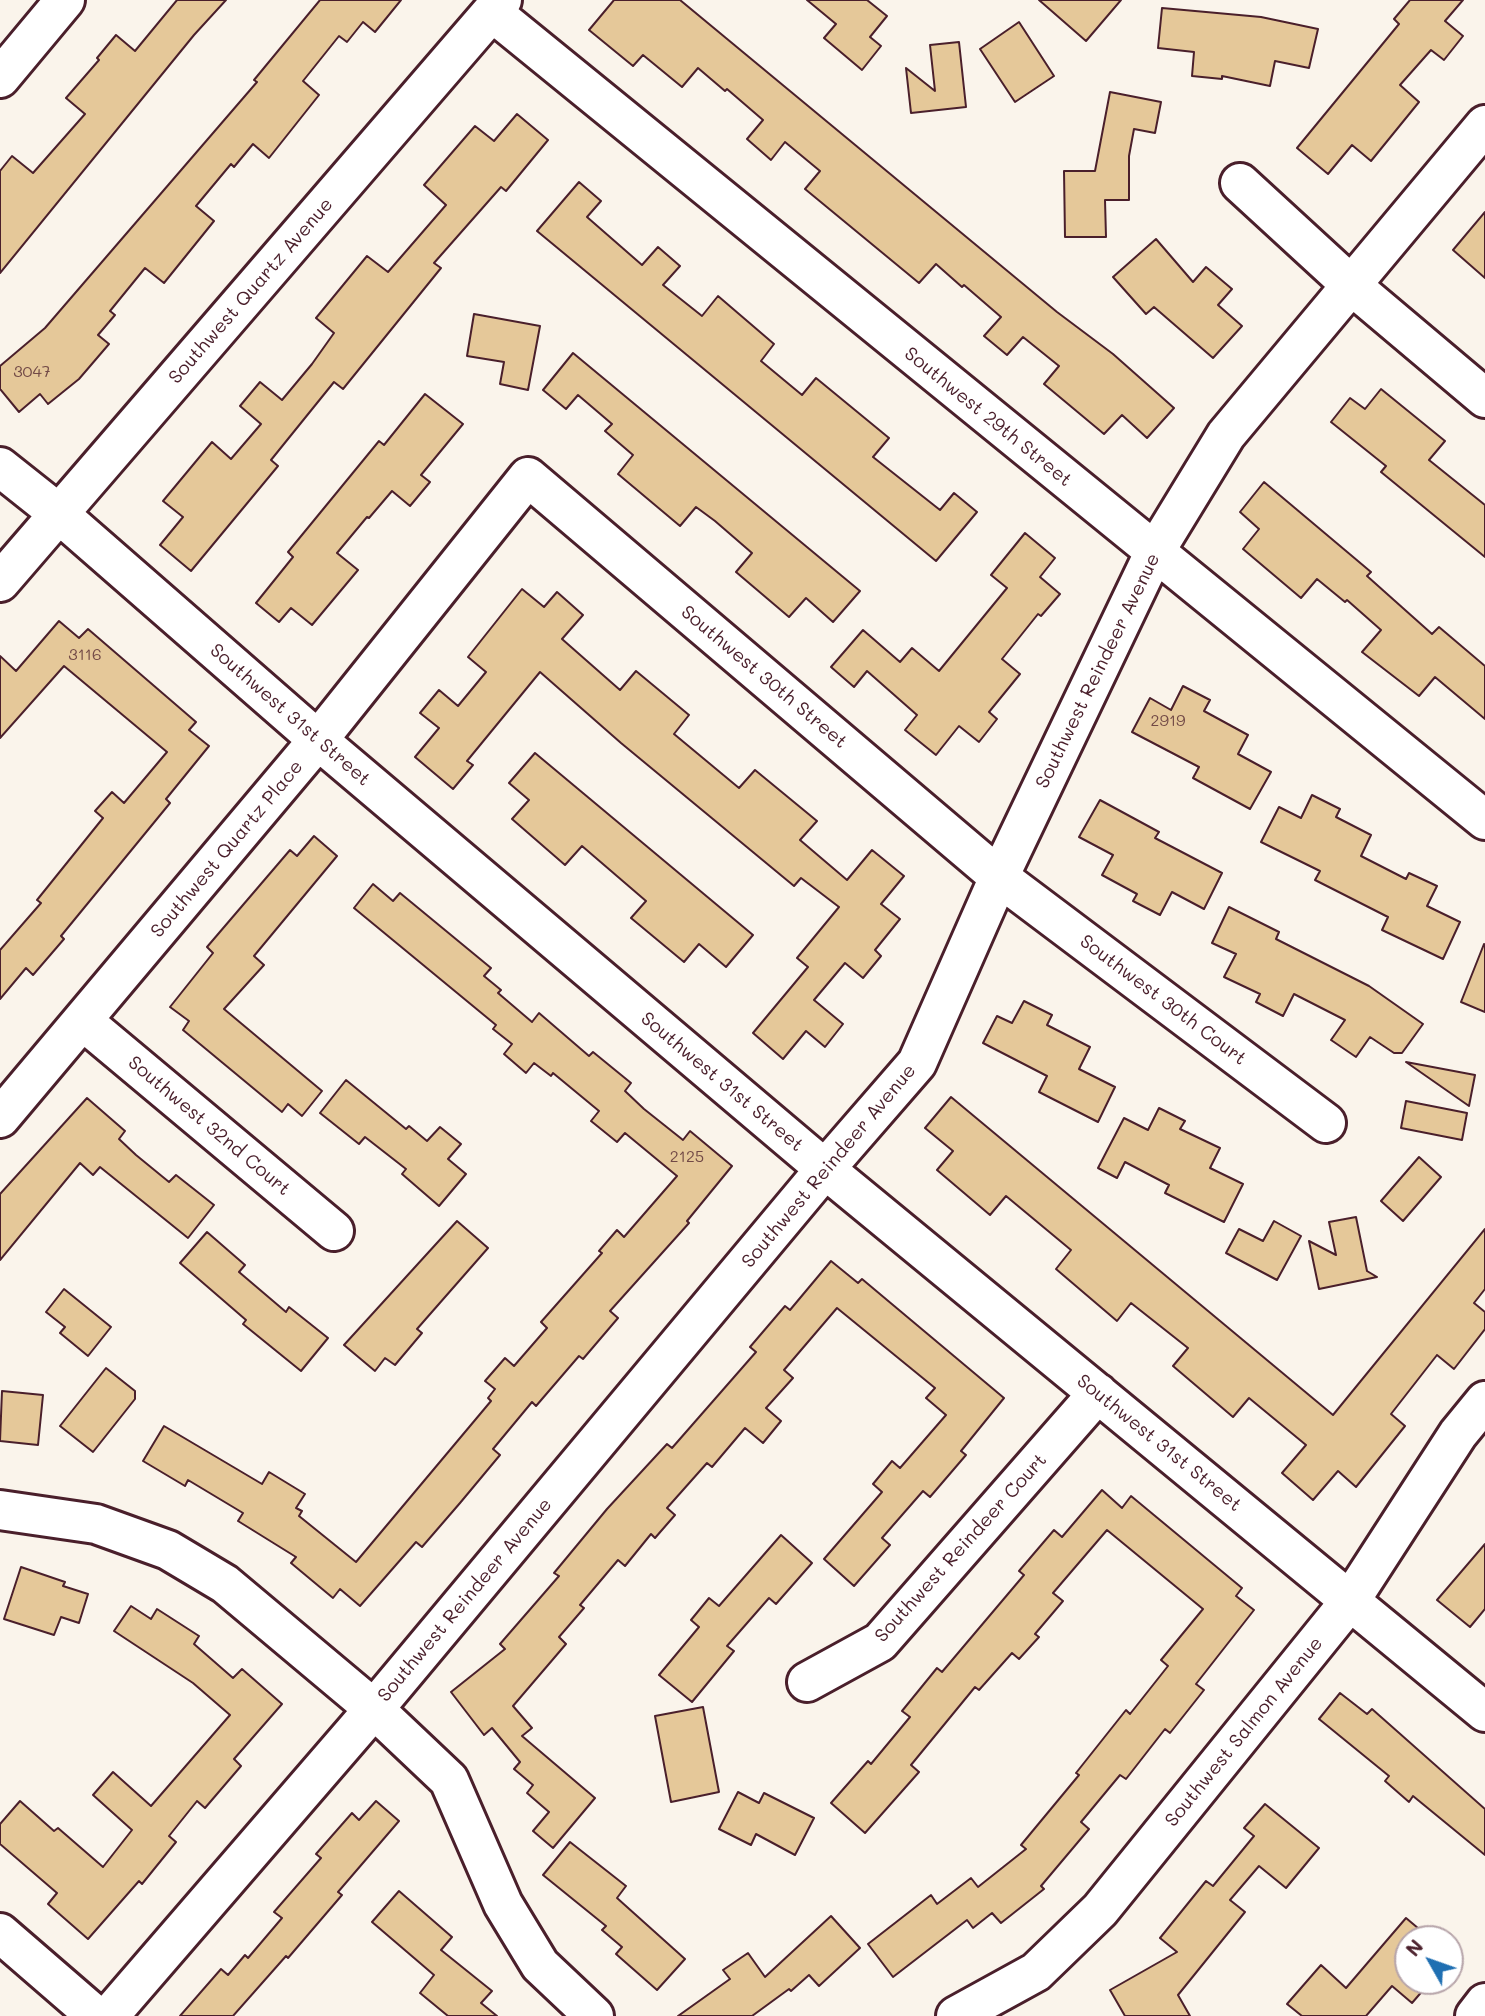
<!DOCTYPE html>
<style>
body{margin:0}
#map{position:relative;width:1485px;height:2016px;overflow:hidden;background:#faf4eb;font-family:Mali,sans-serif}
canvas{display:block}
.north{position:absolute;left:1394px;top:1925px;width:70px;height:70px;box-sizing:border-box;background:#fff;border:2px solid #b7a5aa;border-radius:50%;rotate:310deg;font-size:19px;font-weight:700;line-height:28px;text-align:center;color:#4a1f2b}
.north::after{content:'';display:block;margin:auto;width:24px;height:32px;background:#1f6fb2;clip-path:polygon(50% 0,100% 100%,50% 72%,0 100%)}
</style>
<div id="map">
<canvas width="1485" height="2016"></canvas>
<div class="north">N</div>
</div>
<script>
const g = document.querySelector('canvas').getContext('2d');
g.lineJoin = 'round';
function fill(path, color) {
  g.fillStyle = color;
  g.fill(path, 'evenodd');
}
function stroke(path, color, width, dash) {
  g.strokeStyle = color;
  g.lineWidth = width;
  g.lineCap = dash ? 'butt' : 'round';
  g.setLineDash(dash || []);
  g.stroke(path);
}
function drawText(font, color, halo, rows, align = 'center') {
  g.font = font + ' Mali,sans-serif';
  g.lineWidth = 5;
  g.setLineDash([]);
  g.textBaseline = 'middle';
  g.strokeStyle = halo;
  g.fillStyle = color;
  for (const [text, x, y, turn = 0] of rows) {
    g.save();
    g.translate(x, y);
    g.rotate((+turn || 0) * Math.PI / 180);
    g.textAlign = isNaN(turn) ? turn : align;
    if (halo) g.strokeText(text, 0, 0);
    g.fillText(text, 0, 0);
    g.restore();
  }
}
const building = new Path2D(`
 M177,0h49l-32,35 -194,238v-102l12,-15 21,17 52,-59 -19,-16 33,-38 -2,-2 19,-23 19,16z
 M320,0h81l-26,32 -12,-10 -16,20 -8,-6 -36,45 16,14 -50,63 -16,-14 -19,23 -3,-3 -35,42 18,15 -50,62 -19,-15 -35,43 5,4 -17,20 11,9 -30,35 -31,25 -8,-10 -21,18 -19,-23v-23l45,-38 212,-246 -3,-2z
 M614,0h66l377,312 56,42 61,54 -27,30 -25,-23 -18,19 -60,-50 15,-18 -36,-29 -16,18 -23,-19 17,-19 -37,-32 -2,2 -26,-23 -17,19 -114,-94 15,-18 -35,-29 -14,18 -24,-21 16,-19 -36,-31 -2,2 -27,-23 -16,19 -39,-32 -10,11 -44,-36z
 M807,0h60l20,16 -17,21 11,9 -19,24 -38,-32 12,-14z
 M1039,0h82l-35,41z
 M1410,0h53l-18,21 18,15 -19,24 -13,-10 -31,35 19,17 -48,59 -19,-16 -24,29 -31,-26 102,-124 -5,-5z
 M1162,8l99,9 57,12 -9,39 -34,-7 -5,25 -48,-10v3l-30,-3 2,-24 -36,-4z
 M1019,22l35,54 -39,26 -35,-53z
 M959,42l7,65 -55,6 -5,-45 29,23 -5,-46z
 M1110,92l51,10 -6,31 -21,-4 -5,27v44h-24l1,37h-41l-1,-66h31z
 M517,114l31,26 -42,51 -5,-4 -67,76 7,5 -98,121 -9,-7 -63,78 7,6 -87,105 -31,-26 23,-28 -20,-16 49,-59 19,17 30,-35 -21,-18 20,-24 22,18 30,-36 22,-31 -18,-15 51,-62 21,16 58,-67 -22,-20 51,-59 19,15z
 M579,182l22,19 -14,16 55,48 16,-18 22,19 -17,19 39,31 16,-20 56,48 -13,17 41,34 14,-17 73,60 -16,19 67,53 14,-17 23,19 -41,49 -399,-330z
 M1485,212v66l-32,-28z
 M1156,239l37,43 13,-15 26,22 -14,16 24,21 -29,32 -59,-51 -8,7 -33,-37z
 M474,314l66,12 -12,64 -28,-6 4,-22 -37,-6z
 M573,353l287,238 -27,31 -27,-24 -17,19 -53,-45 16,-19 -37,-32 -19,-14 -16,19 -62,-52 15,-19 -28,-24 7,-7 -34,-29 -12,14 -23,-19z
 M1381,389l64,52 -16,19 56,45v52l-104,-85 5,-6 -55,-44 19,-24 15,11z
 M425,394l38,30 -42,51 9,7 -20,24 -18,-15 -23,27 -2,-1 -30,36 21,17 -46,55 -21,-17 -12,14 -23,-19 37,-46 -5,-5 91,-111 5,4z
 M1264,482l107,90 -4,4 65,58 7,-7 46,39v53l-50,-42 -16,19 -57,-44 19,-22 -34,-30 -2,2 -28,-23 -16,19 -58,-49 16,-20 -19,-17z
 M1025,533l30,25 -15,19 20,17 -19,22 -3,-2 -36,45 18,15 -31,38 8,7 -18,23 -20,-16 -23,29 -31,-25 12,-15 -50,-44 -13,16 -23,-20 32,-37 37,32 12,-14 27,23 68,-83 -16,-13z
 M522,589l22,18 13,-15 26,23 -21,24 58,51 16,-19 53,44 -15,19 65,54 16,-18 62,51 -17,19 47,40 25,-30 32,26 -23,28 19,15 -25,31 6,6 -18,22 -18,-15 -31,37 29,24 -18,23 -19,-16 -23,28 -30,-26 55,-66 -11,-9 42,-51 -38,-29 -7,8 -173,-143 -81,-71 -73,89 6,4 -20,24 -38,-32 24,-29 -19,-15 19,-23 19,16 28,-34 -18,-15z
 M59,621l20,17 9,-9 108,93 -7,8 20,16 -43,53 4,4 -109,133 3,3 -31,36 -7,-7 -26,31v-49l41,-47 -4,-3 66,-82 -8,-7 17,-19 12,11 43,-51 -103,-86 -64,72v-82l16,15z
 M1183,686l27,14 -6,11 44,24 -10,19 33,18 -21,37 -57,-31 6,-11 -67,-35 18,-34 21,12z
 M535,753l218,182 -27,32 -27,-23 -15,18 -53,-44 15,-17 -64,-55 -17,19 -53,-46 17,-19 -20,-17z
 M1312,795l28,14 -4,8 35,18 -10,21 45,23 3,-6 28,13 -10,20 33,16 -17,37 -61,-29 6,-13 -73,-37 5,-9 -59,-29 18,-35 22,11z
 M1100,800l59,32 -4,6 67,35 -18,36 -32,-17 -12,23 -27,-14 4,-7 -35,-19 11,-20 -34,-18z
 M314,836l23,20 -83,100 10,9 -40,44 98,82 -20,25 -14,-12 -6,8 -99,-82 6,-9 -19,-14 43,-54 -6,-6 83,-97 7,6z
 M373,884l20,17 7,-8 91,75 -7,8 17,14 -3,3 34,29 7,-9 50,43 4,-4 38,31 -6,8 19,18 39,31 7,-9 42,35 -45,55 2,2 -79,88 8,7 -35,41 -4,-3 -43,50 -4,-4 -39,47 7,6 -40,48 -38,44 -6,-5 -56,64 -20,-17 -7,9 -42,-35 5,-6 -58,-36 5,-8 -55,-33 -3,6 -42,-25 21,-35 98,58 7,-12 36,22 -9,14 6,3 -3,5 57,46 135,-161 -3,-3 7,-9 -10,-8 20,-23 9,8 33,-38 -6,-6 61,-69 -3,-2 18,-21 7,7 53,-61 -52,-43 -8,9 -26,-21 8,-10 -46,-38 -2,3 -17,-13 -8,10 -22,-19 8,-10 -19,-15 3,-4 -142,-117z
 M1229,907l50,25 -3,7 93,47 54,38 -21,29h-8l-24,-16 -14,20 -25,-17 14,-20 -51,-26 -11,22 -27,-14 4,-8 -36,-17 12,-23 -24,-11z
 M1484,944l1,1v67l-24,-10z
 M1024,1001l28,14 -5,10 43,22 -11,22 36,18 -17,35 -59,-30 8,-16 -64,-33 14,-27 15,7z
 M1406,1062l69,13 -6,31z
 M346,1080l60,49 3,-3 18,15 13,-14 21,17 -13,15 18,15 -27,32 -37,-32 4,-5 -41,-32 -6,7 -39,-31z
 M951,1097l382,318 152,-186v60l-11,14 11,9v17l-31,40 -17,-14 -46,59 14,12 -49,61 -18,-16 -25,29 -31,-27 24,-28 -57,-47 -16,19 -60,-51 15,-18 -57,-45 -14,18 -61,-52 15,-19 -65,-54 -16,19 -53,-45 16,-19 -28,-23z
 M87,1098l38,33 -6,8 17,16 33,27 7,-7 38,30 -26,33 -88,-71 -7,8 -13,-12 -80,97v-66z
 M1406,1101l61,12 -5,27 -61,-12z
 M1159,1108l26,13 -5,8 40,19 -10,20 33,16 -19,38 -59,-29 4,-8 -44,-23 -8,16 -19,-10 26,-50 24,12z
 M1419,1157l22,20 -38,44 -22,-20z
 M1356,1217l11,54 10,6 -58,12 -10,-48 27,14 -7,-33z
 M457,1221l31,27 -71,81 5,4 -27,32 -10,-7 -10,13 -31,-26z
 M1274,1221l27,15 -24,44 -51,-27 13,-24 24,12z
 M207,1232l38,33 -6,7 47,40 3,-5 39,31 -27,33 -58,-47 3,-4 -66,-57z
 M831,1261l27,22 4,-4 142,119 -43,53 5,4 -36,42 -7,-6 -41,47 8,7 -36,41 -30,-27 58,-67 -9,-8 19,-23 8,7 46,-53 -20,-17 9,-10 -98,-80 -53,62 9,8 -27,30 15,13 -18,22 -18,-15 -33,39 -5,-4 -40,45 8,7 -20,23 -4,-4 -26,32 -7,-6 -38,45 4,3 -25,29 7,7 -53,62 19,22 -10,8 73,62 -42,50 -20,-17 16,-19 -22,-19 6,-8 -19,-16 6,-7 -28,-34 -8,7 -33,-43 54,-43 -5,-5 59,-68 -5,-3 53,-64 60,-65 5,4 84,-96 -6,-5 35,-41 5,4z
 M64,1289l47,38 -23,29 -28,-23 5,-6 -19,-15z
 M106,1368l29,23v8l-42,53 -33,-26z
 M2,1391l41,4 -5,50 -38,-4z
 M1102,1490l20,18 9,-12 111,92 -6,8 18,14 -58,74 8,6 -34,43 -5,-4 -39,50 -6,-4 -39,47 8,7 -48,57 3,3 -43,34 -9,-10 -19,15 -6,-8 -74,57 -25,-33 63,-49 6,9 34,-26 7,9 48,-38 -5,-4 58,-70 -3,-2 50,-63 4,4 38,-48 -7,-6 42,-51 -96,-79 -54,63 10,8 -28,33 4,3 -20,22 -7,-6 -33,37 -4,-3 -64,78 8,7 -54,61 -34,-30 37,-42 3,3 39,-47 -8,-6 35,-43 5,4 82,-97 -5,-4 35,-41 8,7z
 M781,1535l31,28 -36,41 -7,-6 -42,48 7,5 -42,51 -33,-27 40,-48 -8,-7 18,-22 10,8z
 M1485,1544v65l-15,18 -33,-27z
 M21,1567l44,15 -2,4 25,8 -9,29 -18,-6 -7,18 -50,-16z
 M131,1606l20,13 6,-10 42,27 -5,8 39,34 9,-9 40,35 -48,55 7,7 -36,42 -8,-7 -28,35 7,6 -34,42 -3,-3 -51,58 -40,-35 9,-11 -57,-49v-20l20,-23 34,30 4,-3 45,39 29,-37 -39,-35 20,-23 38,34 79,-91 -37,-32 -79,-52z
 M1340,1693l27,21 5,-5 113,100v46l-72,-59 -4,6 -24,-21 4,-5 -70,-57z
 M703,1707l16,85 -48,10 -16,-86z
 M738,1792l21,11 5,-10 50,25 -19,37 -39,-21 -5,11 -32,-16z
 M376,1801l23,20 -61,71 4,3 -54,63 -2,-2 -53,60h-53l41,-47 7,6 17,-20 3,3 34,-40 -8,-6 47,-54 -5,-4 36,-41 7,7z
 M1265,1804l54,44 -33,40 -27,-22 -29,34 15,12 -67,83 12,21h-65l-15,-26 67,-38 -17,-14 46,-57 7,5 41,-50 -10,-8z
 M570,1842l56,44 -9,12 68,61 -28,31 -41,-36 6,-7 -20,-17 4,-4 -63,-51z
 M399,1891l53,46 -11,13 51,41 -11,12 16,13h-49l-28,-23 14,-18 -62,-53z
 M831,1916l29,32 -41,38 -10,-11 -18,16 -2,-2 -37,27h-74l52,-37 -7,-9 25,-17 17,24z
 M1406,1918l25,21h-23v42h23l-19,22 -20,-17 -26,30h-64l-15,-12 34,-39 25,23z`);
const minor = new Path2D(`
 M492,12l993,808
 M0,78l65,-78
 M1240,183l111,102 134,113
 M0,467l58,46 260,227 507,429 660,543
 M0,582l502,-582
 M83,1021l251,210
 M0,1118l318,-378 210,-263 471,400 327,246
 M0,1510l96,14 72,26 57,34 149,125 75,71 54,124 37,61 54,51
 M807,1682l73,-40 218,-249
 M0,1933l96,83
 M109,2016l265,-307 451,-540 92,-106 82,-186 155,-324 72,-118 259,-310
 M956,2016l80,-44 64,-62 250,-309 108,-167 27,-33
 M1475,2016l10,-13`);
const numberNames = [
 ["3047",32,372],
 ["3116",85,655],
 ["2919",1168,721],
 ["2125",687,1157]
];
const streetNames = [
 ["Southwest Quartz Avenue",251,291,-49],
 ["Southwest 29th Street",988,417,39],
 ["Southwest Reindeer Avenue",1098,671,-64],
 ["Southwest 30th Street",764,677,40],
 ["Southwest 31st Street",290,715,41],
 ["Southwest Quartz Place",227,849,-50],
 ["Southwest 30th Court",1163,1000,37],
 ["Southwest 31st Street",722,1082,40],
 ["Southwest 32nd Court",209,1126,40],
 ["Southwest Reindeer Avenue",829,1166,-50],
 ["Southwest 31st Street",1159,1443,39],
 ["Southwest Reindeer Court",961,1548,-48],
 ["Southwest Reindeer Avenue",465,1600,-50],
 ["Southwest Salmon Avenue",1244,1732,-51]
];
fill(building, '#e5c899');
stroke(building, '#4a1f2b', 2);
stroke(minor, '#4a1f2b', 44);
stroke(minor, '#fff', 38);
drawText('16px', '#714946', null, numberNames);
drawText('19px', '#4a1f2b', '#fff', streetNames);
</script>
